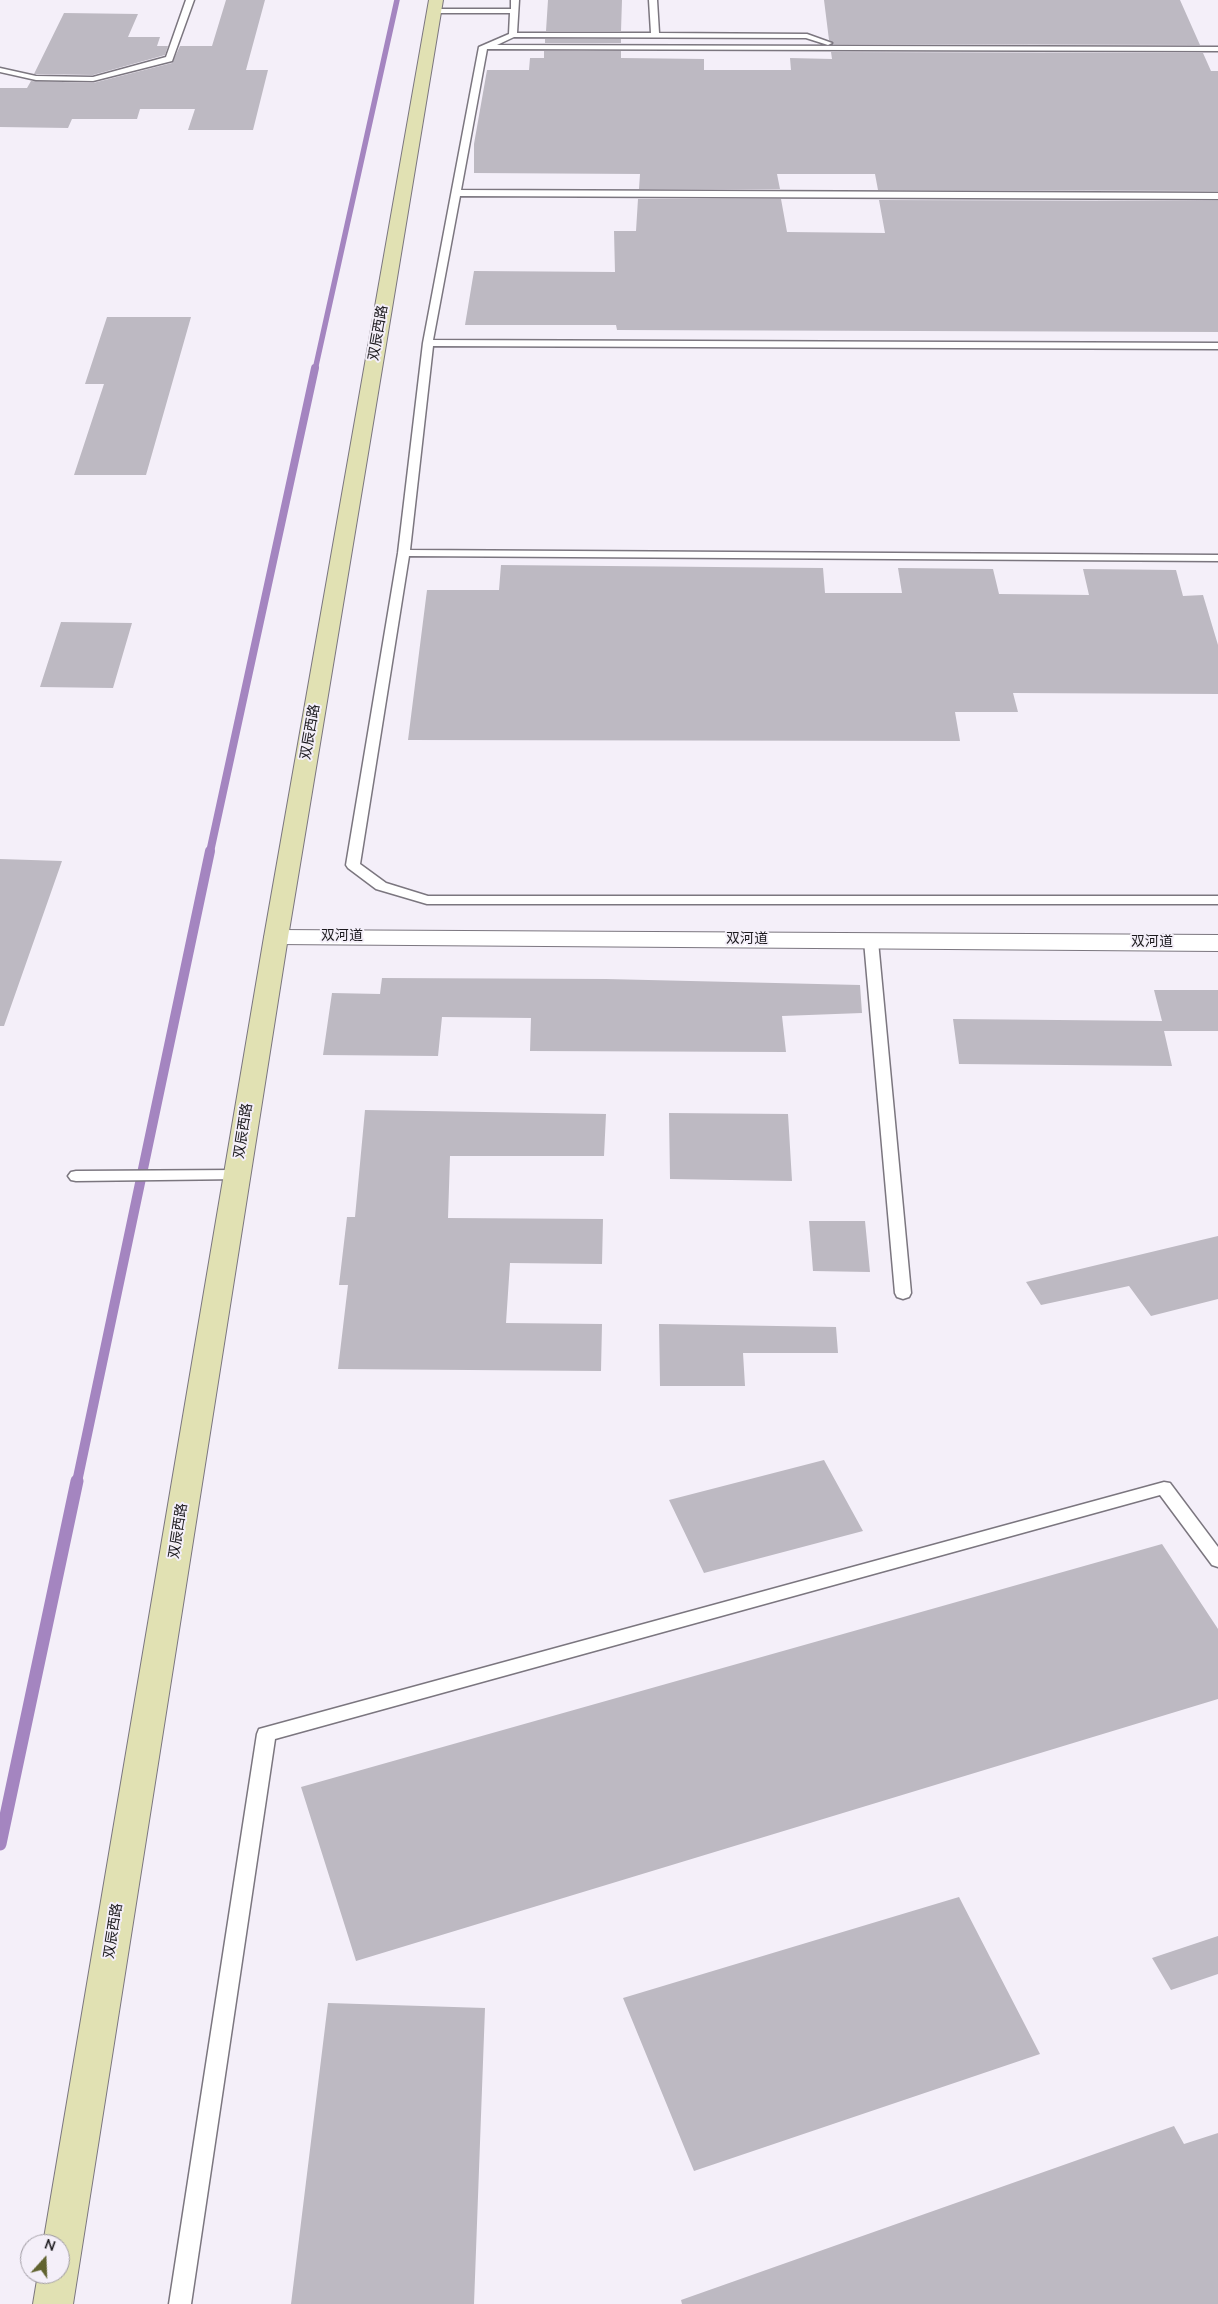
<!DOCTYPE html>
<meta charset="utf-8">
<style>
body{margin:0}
#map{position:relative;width:1218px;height:2304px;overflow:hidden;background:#f4eff9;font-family:"Nunito Sans",sans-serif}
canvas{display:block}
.north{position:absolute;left:20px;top:2234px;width:50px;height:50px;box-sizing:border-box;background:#f4eff9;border:1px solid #9e9aa1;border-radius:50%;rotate:20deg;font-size:14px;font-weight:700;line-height:20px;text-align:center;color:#1c1a1e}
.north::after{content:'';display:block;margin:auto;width:18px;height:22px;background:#616330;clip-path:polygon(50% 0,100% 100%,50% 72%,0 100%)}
</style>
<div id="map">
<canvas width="1218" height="2304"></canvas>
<div class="north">N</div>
</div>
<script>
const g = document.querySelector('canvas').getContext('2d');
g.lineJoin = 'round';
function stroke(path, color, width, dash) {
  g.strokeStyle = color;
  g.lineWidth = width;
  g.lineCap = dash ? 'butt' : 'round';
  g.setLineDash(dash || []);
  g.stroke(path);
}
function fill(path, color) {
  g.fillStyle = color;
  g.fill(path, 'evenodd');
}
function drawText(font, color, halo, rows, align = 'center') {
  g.font = font + ' "Nunito Sans","Noto Sans SC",sans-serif';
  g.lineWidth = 4;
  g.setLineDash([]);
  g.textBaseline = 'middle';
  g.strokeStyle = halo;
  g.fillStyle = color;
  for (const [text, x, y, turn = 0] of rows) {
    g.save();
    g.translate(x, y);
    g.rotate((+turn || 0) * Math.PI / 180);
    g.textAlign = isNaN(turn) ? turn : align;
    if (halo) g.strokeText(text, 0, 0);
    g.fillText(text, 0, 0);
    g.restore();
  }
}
const streamFar3 = new Path2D(`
 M315,370l82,-370`);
const streamFar2 = new Path2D(`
 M210,852l105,-484`);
const streamFar1 = new Path2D(`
 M77,1482l133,-631`);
const stream = new Path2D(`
 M0,1844l77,-363`);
const building = new Path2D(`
 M226,0h39l-19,70h22l-15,60h-65l7,-21h-55l-3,10h-65l-4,9 -68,-1v-39h27l4,-7 62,2 79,-20 8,-17h32z
 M548,0h74l-1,31h-75z
 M824,0h356l20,45 -367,-1 -4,-4z
 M64,13l74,1 -10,23h32l-3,9h11l-3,9 -72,20 -59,-1z
 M545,39h76v4h-76z
 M544,51h77v7l83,1v11h87l-1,-12 42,1 -1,-7 372,1 8,18h7v120l-340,-1 -3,-16h-98l3,15h-141l1,-15 -166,-1v-29l13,-74h42l1,-12h14z
 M638,199h143l6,33 98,1 -6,-33 339,1v131l-601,-2 -1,-5h-151l9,-54 141,1 -1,-41h22z
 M107,317h84l-45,158h-72l30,-91h-19z
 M501,565l322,3 2,25h77l-4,-25 95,1 6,25 90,1 -6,-26 93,1 7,26 20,-1 15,50v49l-205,-1 5,19h-63l5,29 -552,-1 19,-150h72z
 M61,622l71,1 -19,65 -73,-1z
 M0,859l62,2 -58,165h-4z
 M382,978l224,1 254,6 2,28 -80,3 4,36 -256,-1 1,-33 -89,-1 -4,39 -115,-1 9,-62 48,1z
 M1154,990h64v41h-54l8,35 -213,-2 -6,-45 209,2z
 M365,1110l241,4 -2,42h-154l-2,62 155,1 -1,45 -92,-1 -4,60 96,1 -1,47 -263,-2 10,-84h-9l8,-68h8z
 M669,1113l119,1 4,67 -122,-2z
 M809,1221h56l5,51 -57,-1z
 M1218,1236v63l-67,17 -22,-30 -88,19 -15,-23z
 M659,1324l177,3 2,26h-95l2,33h-85z
 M824,1460l39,71 -159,42 -35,-73z
 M1162,1544l56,85v70l-862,262 -55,-174z
 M959,1897l81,157 -346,117 -71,-173z
 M1218,1936v38l-47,16 -19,-32z
 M328,2003l157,5 -11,296h-183z
 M1174,2126l10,18 34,-11v171h-536l-1,-4z`);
const lane = new Path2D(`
 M186,0h8l-22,61 -79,20 -57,-1 -36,-8v-4l36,8 57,1 73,-20z
 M511,0h8l-2,33h134l-2,-33h8l2,33 148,1 25,9 -4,2 -22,-7 -292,-1 -17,8 721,2v4l-731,-2 -26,141 757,3v6l-758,-3 -27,144 785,3v6l-785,-3 -23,204 808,5v6l-809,-5 -49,308 26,19 42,13h790v8h-791l-51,-15 -28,-21 -2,-3 52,-312 25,-210 56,-296 30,-13 1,-21h-76l-4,-2 4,-2h77z
 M871,937l7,4 33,352 -2,4 -6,2 -6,-2 -2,-4 -31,-352z
 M237,1170l5,1 3,4 -3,4 -166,2 -5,-1 -3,-4 3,-4 5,-1z
 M1164,1482l6,1 48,64v20l-6,-2 -52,-70 -885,244 -84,565h-22l88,-570 2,-5z`);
const street = new Path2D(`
 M276,930l942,5v16l-942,-7 -9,-2 -3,-5 3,-5z`);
const secondary = new Path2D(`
 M429,0h14l-155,937 -215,1367h-40l5,-30h22v-30h-17l221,-1307z`);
const streetNames = [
 ["双辰西路",379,333,-80],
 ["双辰西路",311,732,-80],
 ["双河道",342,937],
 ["双河道",747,940],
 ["双河道",1152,943],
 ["双辰西路",244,1131,-81],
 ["双辰西路",179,1531,-81],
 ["双辰西路",114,1931,-81]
];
stroke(streamFar3, '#a485c0', 5.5);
stroke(streamFar2, '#a485c0', 8);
stroke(streamFar1, '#a485c0', 10);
stroke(stream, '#a485c0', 13);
fill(building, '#bdb9c2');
stroke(lane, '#7b767f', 3);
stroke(street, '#7b767f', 2);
stroke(secondary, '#7b767f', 2);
fill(lane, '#fff');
fill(street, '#fff');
fill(secondary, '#e1e1b3');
drawText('14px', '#1c1a1e', '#f4eff9', streetNames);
</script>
